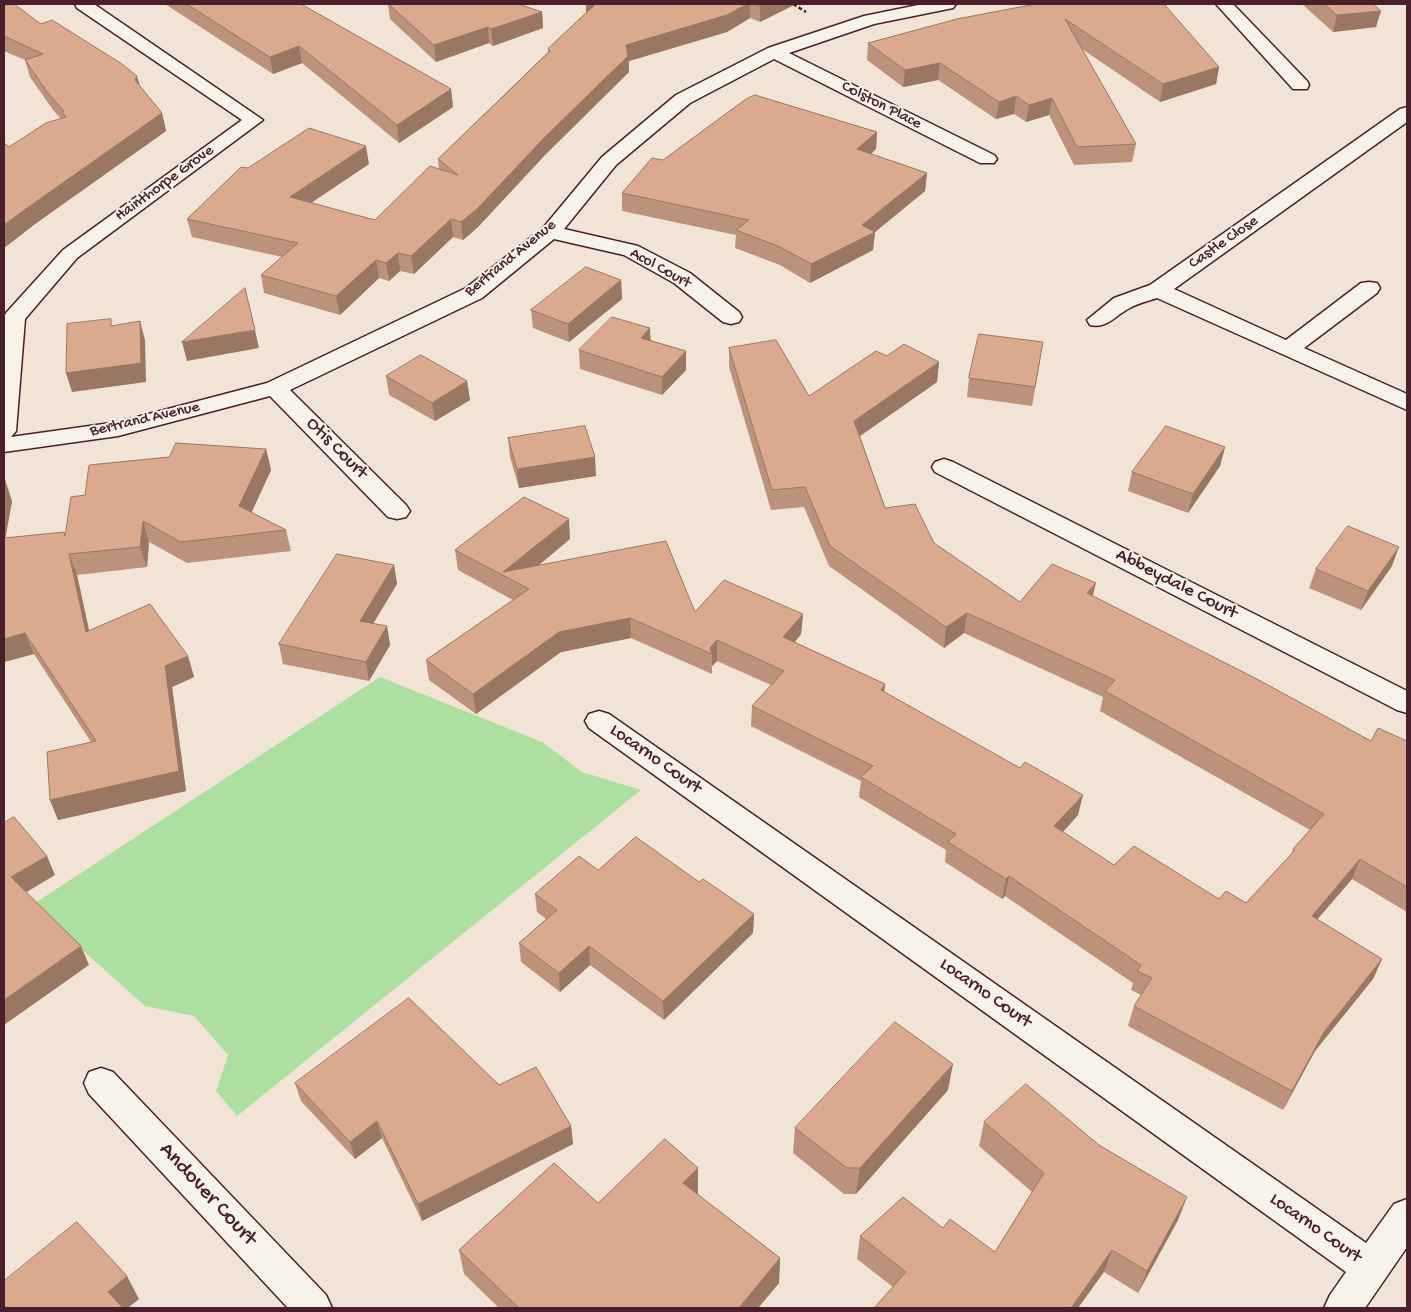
<!DOCTYPE html>
<style>
body{margin:0}
#map{position:relative;width:1411px;height:1312px;overflow:hidden;background:#f1e4d6;font-family:"Gochi Hand",sans-serif}
canvas{display:block}
.frame{position:absolute;inset:0;border:5px solid #4a1f2b;pointer-events:none}
</style>
<div id="map">
<canvas width="1411" height="1312"></canvas>
<div class="frame"></div>
</div>
<script>
const g = document.querySelector('canvas').getContext('2d');
g.lineJoin = 'round';
function fill(path, color) {
  g.fillStyle = color;
  g.fill(path, 'evenodd');
}
function stroke(path, color, width, dash) {
  g.strokeStyle = color;
  g.lineWidth = width;
  g.lineCap = dash ? 'butt' : 'round';
  g.setLineDash(dash || []);
  g.stroke(path);
}
function drawText(font, color, halo, rows, align = 'center') {
  g.font = font + ' "Gochi Hand",sans-serif';
  g.lineWidth = 4;
  g.setLineDash([]);
  g.textBaseline = 'middle';
  g.strokeStyle = halo;
  g.fillStyle = color;
  for (const [text, x, y, turn = 0] of rows) {
    g.save();
    g.translate(x, y);
    g.rotate((+turn || 0) * Math.PI / 180);
    g.textAlign = isNaN(turn) ? turn : align;
    if (halo) g.strokeText(text, 0, 0);
    g.fillText(text, 0, 0);
    g.restore();
  }
}
const green = new Path2D(`
 M380,677l162,65 40,30 59,18 -404,326 -21,-25 12,-36 -34,-39 -49,-10 -113,-101z`);
const path = new Path2D(`
 M793,4l13,8`);
const minor = new Path2D(`
 M75,4h19l169,116 -186,138 -52,61 -9,112 -5,6 107,-15 149,-39 199,-95 77,-60 59,-71 74,-62 92,-47 96,-32 59,-12h33l-3,4 -79,16 -85,29 205,102 3,4 -3,4h-14l-206,-104 -84,44 -74,62 -52,64 74,17 52,27 49,39 3,5 -3,5 -8,2 -8,-2 -49,-39 -50,-28 -70,-16 -72,59 -192,92 116,115 4,6 -4,6 -9,2 -9,-2 -118,-121 -152,40 -114,16v-135l2,-4 57,-63 179,-130 -165,-112z
 M1216,4h17l74,77 2,4 -2,4h-14z
 M1407,107v15l-233,167 112,51 75,-57 8,-1 8,1 3,5 -3,5 -73,55 103,46v16l-250,-112c-9,3 -19,5 -27,10 -15,7 -22,21 -40,17l-3,-5 27,-22 36,-13 250,-176z
 M944,459l9,3 454,229v22l-10,-3 -462,-238 -3,-5 3,-5z
 M599,711l10,3 757,529 28,-39 13,-5v48l-42,61h-41l6,-13 16,-23 -757,-544 -4,-7 4,-7z
 M101,1068l12,4 213,223 6,13h-44l-199,-214 -5,-11 5,-11z`);
const wall = new Path2D(`
 M4,4l37,20 99,62 22,27 4,18 -131,93 -31,24v-105l5,4 52,-28 -8,-9 -23,-33 -5,-17 -21,-9z
 M165,4h136l150,85 2,18 -54,36 -97,-80 -29,11z
 M388,4h130l24,8 1,16 -50,18 -4,-3 -53,19 -46,-43z
 M586,4h210l-36,18 -10,-4 -23,14 -98,29v11l-84,83 -67,72 -15,13 -10,-3 -39,37 -14,-3 -11,10 -10,-3 -39,37 -76,-22 -3,-18 21,-18 -90,-20 -5,-18 61,-51 121,-4 -58,39 64,17 64,-51 -1,-10 110,-107v-3l39,-37 -1,1z
 M1036,4l183,63 -3,17 -56,18 -78,-53 54,95 -4,18 -58,3 -25,-50 -23,7 -12,-8 -18,5 -58,-39 -35,7 -36,-27 1,-17z
 M1302,4h71l3,23 -43,5z
 M877,132l-1,17 -5,5 56,19 -2,18 -50,41 -2,18 -63,33 -30,-18 -45,-17 1,-13 -114,-24v-18l41,-33z
 M621,280l1,19 -53,43 -36,-14 -2,-18z
 M650,328v12l36,11v19l-24,25 -82,-26 -1,-19z
 M729,348l80,48 78,-40 52,6 -2,20 -77,54 25,72 49,35 86,59 73,-6 278,145h36v171l-55,-33 -35,40 65,40 -9,20 -58,72 -32,59 -155,-84 6,-20 7,-11 -10,-5 2,-7 -128,-87 -3,3 -57,-37 1,-12 -87,-53 2,-16 -110,-55 1,-20 19,-21 -54,-24 -5,5v8l-81,-36 -70,14 -85,62 -47,-34 -3,-20 87,-60 -55,-30 -3,-20 115,-11 -32,27 157,46 108,2 -2,20 -6,8 90,42 -1,8 194,123 -15,17 51,33 105,34 27,4 45,-48 2,-6 17,-19 -210,-119 3,-14 -139,-64 -20,15 -115,-82 -25,-59 -33,3 -42,-143z
 M1040,361l-8,45 -65,-9 2,-19z
 M386,376l81,5 3,19 -35,21 -46,-26z
 M508,438l88,38 -77,12 -9,-31z
 M1225,447l-5,19 -32,47 -60,-22 4,-19z
 M266,449l5,21 -20,42 35,18 5,21 -104,12 -38,-21 -2,25 -70,8 12,56 99,25 6,21 -22,10 14,104 -128,29 -8,-20 41,-58 -57,-88 -30,8 1,-182 7,21 -7,37 60,-3 20,-40z
 M394,565l3,19 -24,40 14,2 3,19 -21,36 -86,-17 -4,-20z
 M1392,566l-31,44 -52,-22 7,-19z
 M598,870l101,12 55,32 -1,19 -89,87 -74,-55 -30,27 -39,-30 -2,-19 27,-24 -9,-7 -2,-18z
 M295,1083l204,2 72,41 2,18 -151,77 -40,-83 -27,21 -54,-58z
 M948,1090l-92,104h-12l-51,-41 2,-25z
 M984,1122l194,98 -40,73 -34,-21 -211,15 -36,-28 3,-23 83,-8 52,24 37,-60 -53,-46z
 M698,1168v25l-1,1 83,64 -1,25 -21,25h-259l-35,-34 -5,-24 139,-47z`);
const shadedWall = new Path2D(`
 M586,4h25l-25,9z
 M747,4h3v14l-23,14 -98,29v11l-84,83 -67,72 -15,13 -2,-18 165,-177z
 M764,4h32l-36,18v-16z
 M1381,11l-5,16 -43,5 4,-17z
 M542,12l1,16 -50,18 -2,-17z
 M488,27l1,16 -53,19 -2,-17z
 M299,46l3,17 -29,11 -3,-17z
 M940,63l-2,17 -35,7 2,-17z
 M1219,67l-3,17 -56,18 3,-18z
 M137,76l5,17 -7,-13z
 M451,89l2,18 -54,36 -2,-18z
 M1016,96l-2,18 -18,5 3,-17z
 M1052,98l-3,17 -23,7 3,-17z
 M162,113l4,18 -131,93 -31,24v-23l26,-19z
 M877,132l-1,17 -20,17 1,-17z
 M366,146l3,18 -76,51 -3,-18z
 M927,173l-2,18 -50,41 -2,18 -63,33 1,-19 51,-39z
 M451,219l2,18 -39,37 -3,-18z
 M398,253l2,18 -11,10 -3,-18z
 M376,260l3,18 -39,37 -4,-19z
 M621,280l1,19 -53,43 -1,-18z
 M140,321l5,19 1,42 -74,10 -6,-19z
 M650,328l1,19 -10,-9z
 M255,330l4,18 -72,13 -5,-19z
 M686,351v19l-24,25v-18z
 M939,362l-2,20 -84,59 1,-20z
 M467,381l3,19 -35,21 -3,-18z
 M1225,447l-5,19 -32,47 5,-19z
 M266,449l5,21 -26,57 -6,-21z
 M595,457l1,19 -77,12 -2,-19z
 M5,480l7,21 -8,45v-62z
 M569,519l1,20 -53,44 -14,-11z
 M143,521l6,21 -2,25 -7,-20z
 M1399,547l-7,19 -31,44 7,-19z
 M69,554l8,21 17,78 -8,-21z
 M394,565l3,19 -34,56 -3,-19z
 M1096,583l-5,20 -4,-10z
 M967,613l-3,20 -20,15 2,-21z
 M803,614l-2,20 -19,23 1,-20z
 M630,618l1,20 -70,14 -85,62 -3,-20 86,-62z
 M387,626l3,19 -21,36 -3,-19z
 M25,633l9,21 -30,8v-23z
 M717,640v21l-5,5v-12l-2,-6z
 M188,656l6,21 -22,10 14,104 -128,29 -8,-20 115,-134z
 M885,684l-2,21 -2,-15z
 M1083,795l-5,20 -28,31 4,-20z
 M47,856l8,19 -35,21 -9,-19z
 M1360,859l-8,20 -48,56 8,-19z
 M1009,876l-4,20 -3,3 4,-20z
 M754,914l-1,19 -89,87 -1,-19z
 M81,946l8,19 -85,60v-25z
 M589,946l1,19 -30,27 -1,-19z
 M1382,959l-9,20 -58,72 -32,59 9,-19 32,-59z
 M953,1064l-5,26 -92,104 4,-26z
 M377,1121l5,17 -27,21 -5,-17z
 M571,1126l2,18 -151,77 -4,-17z
 M698,1168v25l-15,15v-25z
 M1187,1197l-9,23 -40,73 9,-22z
 M1112,1250l-8,22 -26,36h-7z
 M780,1258l-1,25 -21,25h-19z
 M127,1276l12,23 -11,9h-12l-8,-16z`);
const building = new Path2D(`
 M4,4h10l27,20 11,-4 70,44 15,12 -2,4 27,33 -132,93 -26,19v-82l5,4 37,-24 20,-6 -4,-5 2,-1 -16,-18 -23,-33 18,-6 -39,-18z
 M187,4h114l150,85 -54,36 -98,-79 -29,11z
 M389,4h129l24,8 -51,17 -3,-2 -54,18z
 M596,4h151l-20,11 -101,30 2,11 -84,82 -67,71 -16,13 -10,-3 -40,37 -13,-3 -12,10 -10,-3 -40,36 -75,-21 37,-32 -111,-24 54,-52 7,1 61,-40 57,18 -76,51 85,23 55,-54 28,9 -20,-16 112,-108 -2,-2z
 M755,4h9l-4,2z
 M1036,4h128l55,63 -56,17 -98,-65 71,125 -59,3 -25,-49 -23,7 -13,-9 -17,6 -59,-39 -35,7 -37,-27 89,-24z
 M1325,4h48l8,7 -44,4z
 M755,95l122,37 -20,17 70,24 -65,52 13,7 -64,32 -31,-17 -44,-17 13,-10 -127,-27 30,-35 11,2 83,-61z
 M586,267l35,13 -53,44 -37,-14z
 M245,288l10,42 -73,12z
 M612,317l38,11 -9,10 45,13 -24,26 -83,-27z
 M111,319v7l29,-5 1,42 -75,10 1,-49z
 M979,334l64,8 -8,45 -66,-9z
 M776,340l33,56 67,-45 11,5 17,-12 35,18 -85,59 31,87 30,-4 19,39 86,59 32,-38 44,19 -9,10 168,85 116,63 7,-13 29,13v146l-47,-28 -48,57 70,43 -58,73 -32,59 -158,-85 18,-28 -15,-7 4,-6 -132,-89 -3,3 -58,-37 8,-8 -95,-57 12,-11 -121,-60 32,-35 -67,-31 -7,8 2,6 -82,-36 -71,14 -86,62 -47,-34 103,-71 -74,-39 69,-53 45,22 -66,53 163,-31 29,71 29,-32 79,34 -20,23 102,47 -4,6 139,78 5,-6 58,33 -29,31 60,39 20,-19 85,53 7,-8 20,12 49,-53 -2,-1 31,-35 -219,-123 10,-11 -148,-67 -21,14 -116,-81 -25,-59 -33,3 -43,-142z
 M421,355l46,26 -35,22 -46,-27z
 M585,426l10,31 -78,12 -9,-31z
 M1166,426l59,21 -32,47 -61,-22z
 M176,443l90,6 -27,57 47,24 -105,12 -38,-21 -3,26 -71,7 17,78 64,-28 38,52 -23,10 14,105 -129,29 -3,-48 49,-11 -71,-108 -21,6v-101l60,-6 1,4 6,-39 14,-2 4,-30 80,-8z
 M1348,526l51,21 -31,44 -52,-22z
 M337,554l57,11 -34,56 27,5 -21,36 -87,-18z
 M14,817l33,39 -36,21 70,69 -77,54v-177z
 M636,837l63,45 4,-3 51,35 -91,87 -74,-55 -30,27 -40,-30 38,-33 -22,-16 44,-38 19,14z
 M409,998l90,87 37,-18 35,59 -153,78 -41,-83 -27,21 -55,-59z
 M895,1022l58,42 -93,104h-13l-52,-40z
 M1026,1084l73,61 88,52 -40,74 -35,-21 -41,58h-197l32,-36 -46,-36 43,-39 40,31 7,-9 45,33 49,-79 -60,-51z
 M665,1139l33,29 -15,15 97,75 -41,50h-220l-60,-58 95,-87 44,40z
 M77,1222l50,54 -19,16 15,16h-119v-27z`);
const farStreetnames = [
 ["Colston Place",881,106,27],
 ["Hainthorpe Grove",165,184,-36],
 ["Castle Close",1224,243,-35],
 ["Bertrand Avenue",511,259,-39],
 ["Acol Court",660,269,29],
 ["Bertrand Avenue",145,420,-13]
];
const streetNames = [
 ["Otis Court",336,449,45],
 ["Abbeydale Court",1176,585,27],
 ["Locarno Court",655,760,35],
 ["Locarno Court",985,994,35],
 ["Locarno Court",1315,1229,35]
];
const nearStreetnames = [
 ["Andover Court",207,1195,47]
];
fill(green, '#acdfa0');
stroke(minor, '#4a1f2b', 3);
stroke(path, '#4a1f2b', 2.5, [4, 2.5]);
fill(minor, '#f7f3e8');
fill(wall, '#bc927a');
fill(shadedWall, '#997763');
fill(building, '#dbaa8e');
stroke(building, '#997763', 1);
drawText('16px', '#4a1f2b', '#f7f3e8', farStreetnames);
drawText('19px', '#4a1f2b', '#f7f3e8', streetNames);
drawText('22px', '#4a1f2b', '#f7f3e8', nearStreetnames);
</script>
